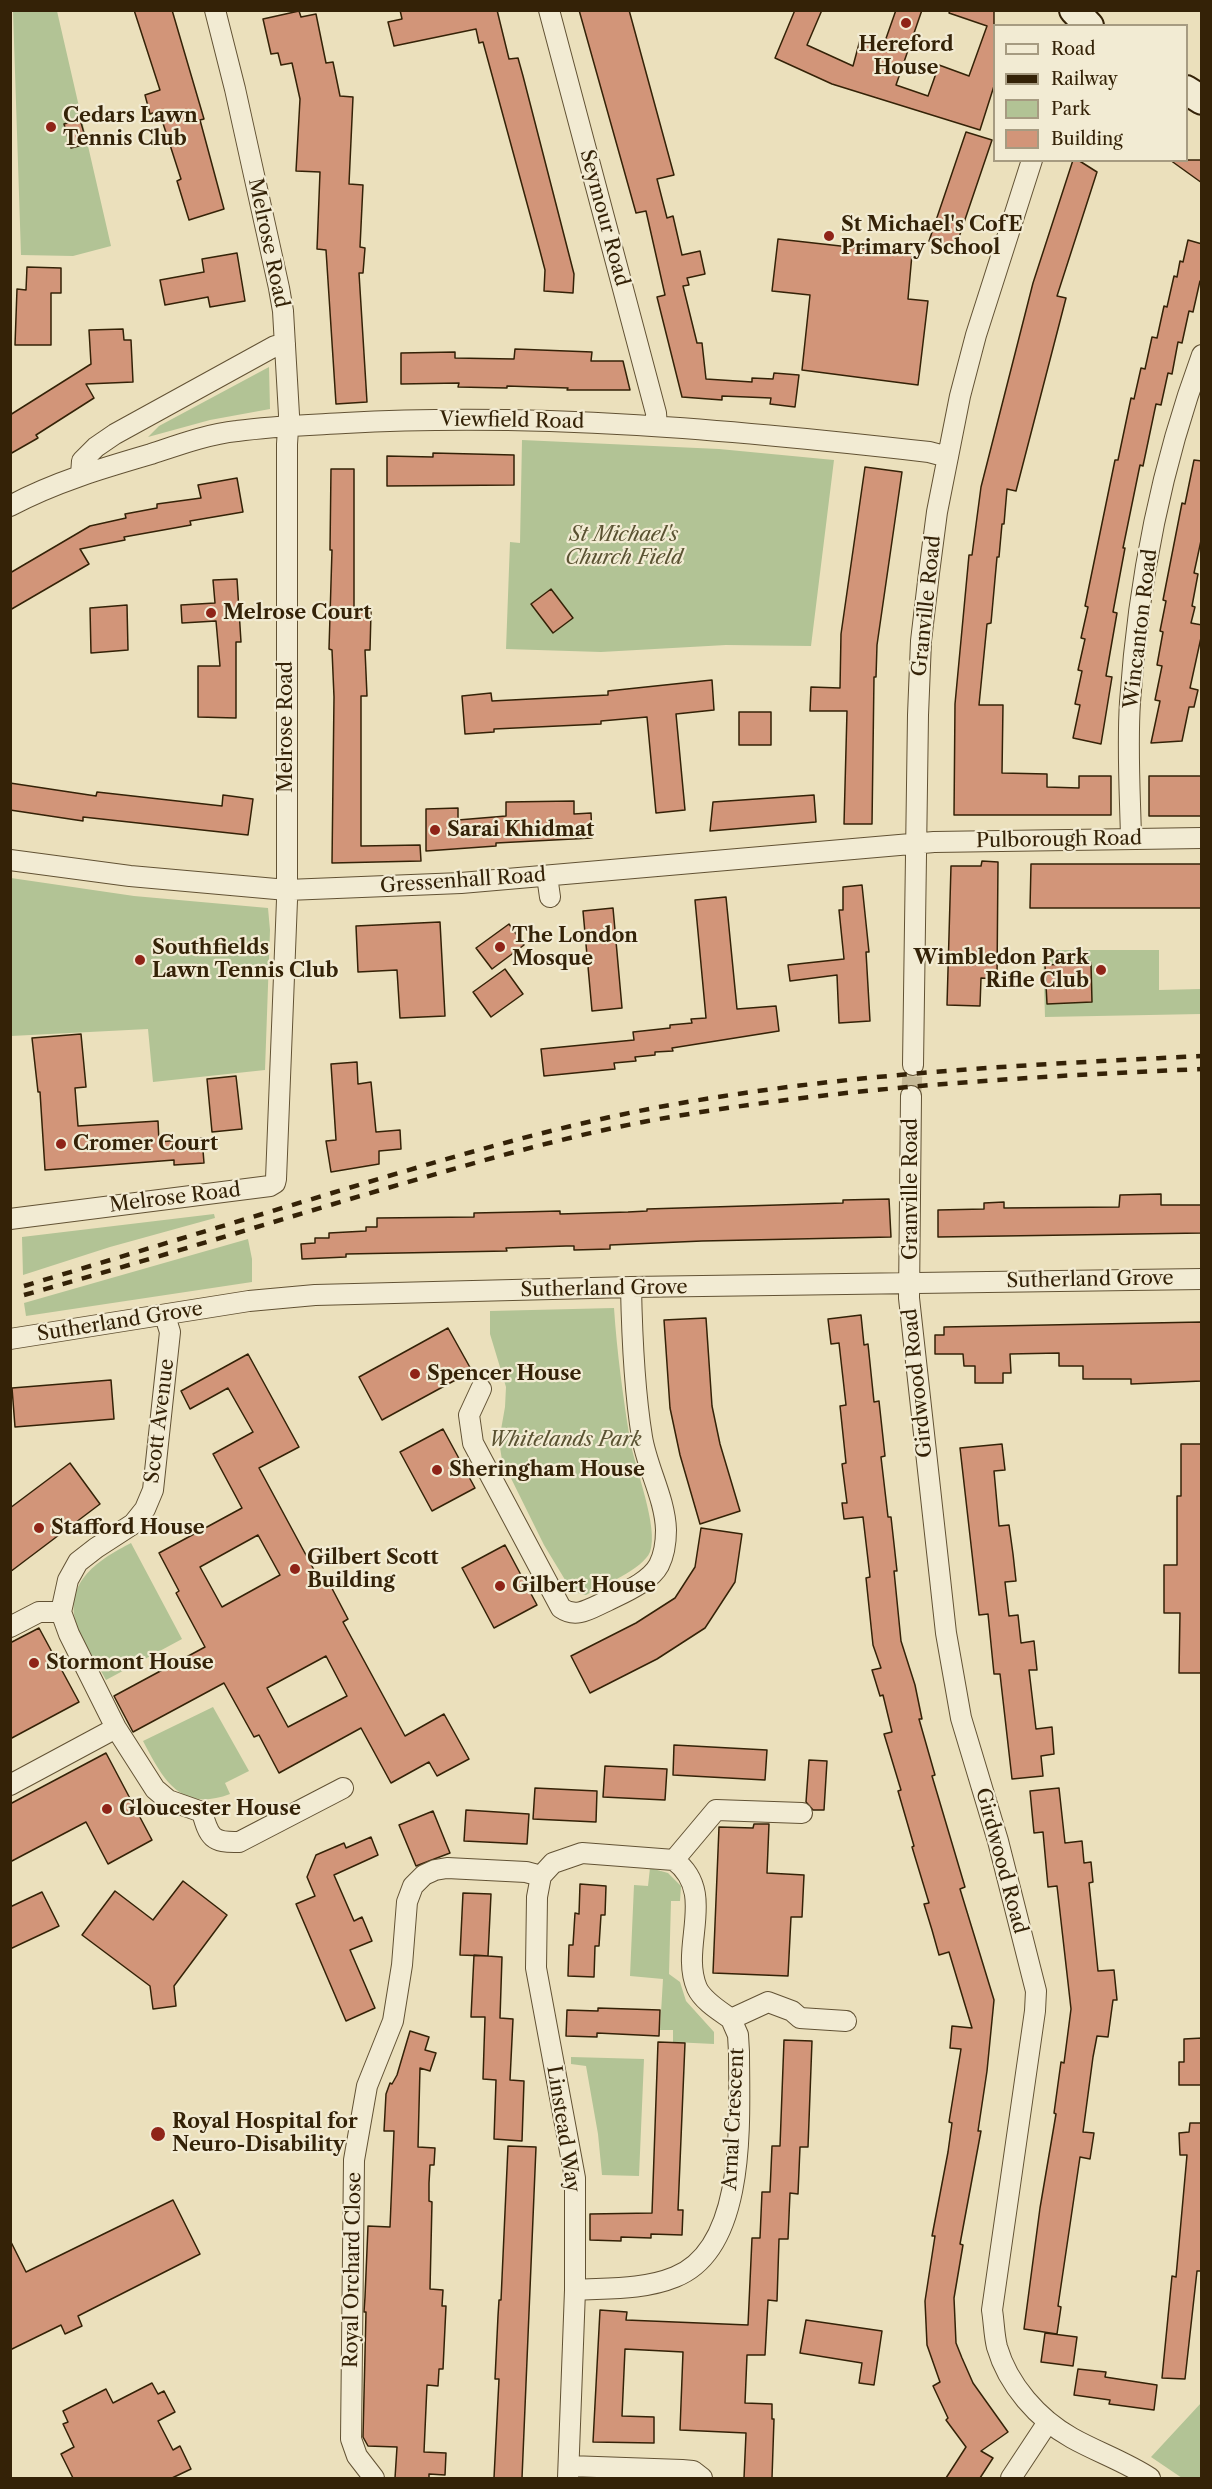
<!DOCTYPE html>
<style>
body{margin:0}
#map{position:relative;width:1212px;height:2489px;overflow:hidden;background:#ebe0bc;font-family:"Libre Caslon Text",serif}
canvas{display:block}
.frame{position:absolute;inset:0;border:12px solid #342207;pointer-events:none}
.legend{position:absolute;left:993px;top:24px;width:195px;height:138px;box-sizing:border-box;background:#f2ebd3;border:2px solid #a69b81;margin:0;padding:8px 10px;list-style:none;font-size:18px;color:#342207}
.legend li{display:flex;align-items:center;gap:12px;height:30px}
.legend b{width:30px;border:2px solid #a69b81}
</style>
<div id="map">
<canvas width="1212" height="2489"></canvas>
<div class="frame"></div>
<ul class="legend">
<li><b style="height:8px;background:#f2ebd3"></b>Road</li>
<li><b style="height:8px;background:#342207"></b>Railway</li>
<li><b style="height:16px;background:#b2c395"></b>Park</li>
<li><b style="height:16px;background:#d29579"></b>Building</li>
</ul>
</div>
<script>
const g = document.querySelector('canvas').getContext('2d');
g.lineJoin = 'round';
function fill(path, color) {
  g.fillStyle = color;
  g.fill(path, 'evenodd');
}
function stroke(path, color, width, dash) {
  g.strokeStyle = color;
  g.lineWidth = width;
  g.lineCap = dash ? 'butt' : 'round';
  g.setLineDash(dash || []);
  g.stroke(path);
}
function drawText(font, color, halo, rows, align = 'center') {
  g.font = font + ' "Libre Caslon Text",serif';
  g.lineWidth = 4.5;
  g.setLineDash([]);
  g.textBaseline = 'middle';
  g.strokeStyle = halo;
  g.fillStyle = color;
  for (const [text, x, y, turn = 0] of rows) {
    g.save();
    g.translate(x, y);
    g.rotate((+turn || 0) * Math.PI / 180);
    g.textAlign = isNaN(turn) ? turn : align;
    if (halo) g.strokeText(text, 0, 0);
    g.fillText(text, 0, 0);
    g.restore();
  }
}
const green = new Path2D(`
 M13,11h44l54,235 -38,10 -52,-1z
 M269,367l1,42 -60,11 -62,17 11,-11z
 M522,440l197,9 115,11 -23,186 -85,-1 -125,7 -95,-3 4,-107 10,1z
 M11,878l123,18 134,12 2,22 -5,140 -112,12 -5,-53 -137,7z
 M1043,950h116v40l42,-1v25l-156,3z
 M214,1214l1,4 -105,29 -87,28 -1,-38z
 M248,1239l4,20v23l-226,34 -2,-13z
 M614,1308c3,45 9,88 16,132 5,29 29,87 20,112 -7,17 -48,34 -64,43l-12,-3 -4,-4 -26,-43 -42,-85 -3,-19 6,-34 1,-20 -16,-53v-23z
 M131,1543l51,96 -76,41c-9,-17 -25,-40 -30,-57 -12,-42 24,-64 55,-80z
 M213,1707l36,64 -24,12 5,11c-50,19 -67,-15 -87,-53z
 M650,1868l18,5 13,13 -1,15h-9l-2,73 11,8 6,19 28,31v12l-41,-2v-12h-13l3,-51 -33,-3 4,-91 14,1z
 M571,2057l73,2 -5,117 -37,-1 -4,-41 -12,-68 -15,-2z
 M1201,2403v75h-19l-31,-21z`);
const building = new Path2D(`
 M134,10h38l32,109 -4,1 24,89 -35,11 -12,-39 4,-2 -22,-68 -9,3 -5,-19 15,-5z
 M400,10h97l12,49 9,-1 5,18 51,198 -1,19 -29,-2 1,-21 -5,-19 -57,-209 -4,1 -3,-14 -82,17 -6,-24 14,-3z
 M579,10h50l45,165 -17,4 10,39 6,-2 9,39 18,-4 5,23 -18,4 2,7 -6,1 14,57h5l4,36 46,3v-4l21,1 1,-6 25,2 -4,32 -25,-3 1,-6 -49,-2v4l-40,-3 -25,-100 8,-2 -19,-84 -10,2z
 M795,10h27l-15,35 46,21 7,-26 23,7 13,-37h26l-26,75 32,11 11,-31 30,11 18,-50 -38,-13 1,-3h44v76l-14,44 -148,-46 -57,-26z
 M299,11l2,6 15,-3 10,49 7,-1 7,34 13,1 -4,87 14,1 -3,62 5,1 -2,25h-4l8,129 -31,2 -10,-154 -9,-1 3,-77 -24,-1 4,-72 -8,-36 -11,2 -3,-12 -7,1 -8,-35z
 M80,119l7,25 -16,4 -7,-24z
 M966,132l26,8 -37,109 -26,-8z
 M1073,160h5l19,12 -40,124 9,2 -50,193 -9,-2 -3,35h-2l-3,33h-2l-6,66 -4,1 -8,81h24l-1,68 45,1v13l32,1v-12h32v39h-157l1,-111 14,-149h3l9,-68 52,-204z
 M1170,160h32v23z
 M778,239l134,15 -4,45 20,2 -10,84 -116,-15 8,-75 -38,-4z
 M1188,240l14,4v38l-2,-1 -7,31 -4,-1 -7,32 -4,-1 -6,32 -4,-1 -7,32 -5,-1 -13,62 -3,-1 -17,83h2l-12,64 4,1 -11,63 6,1 -11,67 -28,-6 7,-33 -5,-1 7,-33 -4,-1 7,-31 -4,-1 7,-31 -3,-1 30,-146h3l13,-62 3,1 7,-31 4,1 7,-32 5,1 7,-32 3,1 7,-31 3,1 3,-16 3,1z
 M237,253l8,48 -35,6 -2,-10 -43,8 -5,-25 44,-8 -2,-13z
 M27,267l34,1v25h-10v52h-36l2,-56 9,1z
 M123,329l1,11h7l2,42 -47,2 8,14 -58,37 2,3 -28,16v-39l81,-51 -2,-34z
 M515,349l77,3 -1,9h32l7,29h-63l1,-2 -61,-2v2l-49,-1 1,-4 -58,1v-31l54,-1v6l59,1z
 M433,453l81,2v30l-127,1v-30l46,1z
 M1194,460l8,1v75l-8,37 4,1 -6,32 3,1 -4,16 11,2v8l-12,55 8,2 -4,17h-5l-7,34 -31,2 9,-42 -5,-1 7,-34 -5,-1 6,-33 -3,-1 6,-30 -3,-1 19,-97 3,1z
 M865,467l37,5 -25,173 -1,32h-2l-2,147h-28l3,-113h-37l1,-24 29,1 1,-54z
 M331,469h23v143h17l-1,38h-5l2,46h-6v150l59,-1 1,16 -89,2 2,-166 -2,-47 -3,-1 3,-99h-2z
 M237,478l6,34 -53,9 1,4 -67,12 1,3 -45,9 9,15 -79,46v-37l80,-47 36,-8 -1,-4 32,-6v-4l44,-6 -3,-13z
 M237,579l4,63h-5v76l-38,-1v-51h22l-4,-45 -34,2 -1,-18 34,-2 -2,-23z
 M551,589l22,29 -20,15 -22,-29z
 M127,605l1,45 -37,3 -1,-45z
 M712,680l2,30 -38,4 9,96 -29,3 -9,-96 -46,4v3l-107,5v3l-29,2 -3,-38 29,-3 1,8 116,-6v-4z
 M739,712h32v33h-32z
 M1149,776h53v40h-53z
 M10,783l86,13 1,-4 125,14 1,-11 30,4 -5,36 -165,-18v4l-73,-11z
 M814,795l2,27 -106,9 3,-29z
 M574,801v13l17,-1 1,25 -96,5v3l-70,5v-42l32,-1v12l48,-4v-14z
 M982,861l16,1 -1,117 -16,-1 -1,28 -33,-1 4,-139h30z
 M1031,864h171v44h-172z
 M862,885l7,67h-3l4,69 -31,2 -2,-48 -47,6 -2,-16 56,-6 -5,-49h4v-23z
 M726,897l11,112 39,-3 3,25 -107,17 1,3 -18,1v3l-20,2 1,4 -22,2 1,6 -71,7 -3,-27 93,-9 -1,-8 37,-4v-3l22,-2 -1,-4 15,-1 -11,-118z
 M613,908l9,100 -30,3 -9,-100z
 M440,922l5,94 -45,2 -3,-48 -39,2 -2,-46z
 M509,924l15,21 -32,24 -16,-21z
 M1091,963l1,39 -45,2 -2,-39z
 M505,969l18,25 -32,23 -18,-25z
 M81,1034l5,53 -11,1 3,38 80,-5 1,21 43,-4 2,25 -30,2v-5l-129,10 -5,-78h-2l-6,-54z
 M357,1062l1,22 13,-2 5,50 24,-2 1,19 -22,2v13l-48,8 -5,-31 10,-1 -5,-76z
 M236,1076l6,53 -30,3 -5,-53z
 M1161,1194v11h41v28l-264,4v-27l46,-1v-6l20,-1v6l115,-1 1,-12z
 M889,1199l2,38 -189,4 -92,4v4l-36,1v-4h-8l-60,2 1,3 -161,3v3l-44,2 -1,-15 14,-1v-5h14v-5l37,-2v-4h11v-9l97,-1v-4l47,-1 39,-1v3l68,-2 19,-1v-2l196,-6v-3z
 M861,1315l3,30 4,-1 6,58 5,-1 6,55 -4,1 7,60h3l6,54h-3l7,70 14,44 7,34h-3l16,56 -3,1 33,111 -5,2 34,111 -7,71 -9,60h3l-21,113 3,1 -9,53 2,45 6,15 11,25 35,49 -27,19 12,7 -13,20h-34l20,-31 -20,-27 2,-2 -15,-32 7,-4 -13,-37 -2,-44 10,-65h-3l16,-84 4,-29 -3,-1 12,-73 -11,-1 2,-22 20,2 -23,-76 -10,3 -7,-25 -8,-26 5,-1 -17,-56 2,-1 -16,-55 3,-1 -17,-56 8,-2 -9,-37 -3,1 -8,-26 9,-2 -8,-23 -7,-67 4,-1 -7,-60 -19,2 -2,-16h5l-5,-39 4,-1 -6,-57 6,-1 -7,-62 -8,1 -3,-25z
 M706,1318l6,88 8,38 20,67 -40,13 -20,-69 -10,-47 -6,-88z
 M1202,1322v59l-71,3v-5h-48v-13h-24v-13l-49,1 1,19h-8v10h-28v-17h-11l-1,-12h-28v-19h9v-8z
 M448,1328l24,43 -90,49 -23,-43z
 M248,1354l51,93 -40,21 61,113 6,-4 22,42 -5,3 62,114 39,-22 25,45 -32,17 -8,-14 -38,21 -30,-55 -82,45 -20,-38 -5,2 -30,-54 -91,49 -19,-36 91,-49 -29,-54 3,-2 -20,-38 83,-45 -29,-54 40,-22 -25,-44 -38,21 -9,-18zM258,1535l22,40 -58,32 -22,-40zM326,1656l21,40 -59,31 -21,-39z
 M111,1380l3,39 -99,8 -3,-39z
 M443,1429l32,59 -43,23 -32,-59z
 M1002,1444l3,26 -11,1 5,55 10,-1 4,29 3,27 -11,1 4,34 9,-1 3,28 13,-2 3,29h-8l7,59 16,-2 2,27 -13,2 2,20 -31,3 -12,-105h-6l-6,-60 -9,1 -19,-167z
 M1181,1444h21v229h-23l1,-60h-16v-48h13v-69h4z
 M70,1463l30,41 -90,68v-64z
 M701,1528l41,6 -7,48 -30,46 -48,31 -67,34 -19,-37 65,-33 39,-25 20,-31z
 M505,1545l32,60 -43,23 -32,-60z
 M39,1628l40,74 -69,37v-96z
 M674,1745l93,5 -2,30 -92,-5z
 M106,1753l46,87 -44,24 -22,-42 -76,40v-58z
 M809,1760l18,1 -3,49h-11l-7,-8z
 M605,1766l62,3 -2,31 -62,-3z
 M535,1788l62,3 -1,31 -63,-3z
 M1059,1788l6,55 17,-2 2,22 7,-1 2,20 -4,1 9,88 16,-1 3,30h-4l-5,37 -11,-1 -4,21 -10,75 11,1 -4,26 -10,-2 -22,149 3,1 -4,27 -33,-5 16,-121 16,-94 -2,-1 7,-51 3,1 7,-54 -14,-123 -9,1 -5,-55 -9,1 -4,-42z
 M466,1810l63,4 -2,30 -63,-3z
 M433,1811l17,42 -34,13 -17,-41z
 M754,1824h15l-2,49 37,2 -2,42h-11l-3,59 -75,-3 6,-146 34,1z
 M371,1837l7,18 -44,20 20,46 8,-4 10,24 -22,9 25,58 -29,13 -50,-117 19,-8 -8,-19 9,-22 28,-12 2,5z
 M183,1881l44,34 -53,71 2,20 -23,3 -3,-23 -68,-51 33,-44 38,29z
 M580,1884l26,2 -1,29h-4l-2,31h-4l-1,31 -26,-1 1,-31h4l2,-32 4,1z
 M42,1892l17,34 -49,23v-42z
 M463,1893l28,1 -3,62 -28,-1z
 M474,1955l28,2 -2,61 13,1 -3,61 14,1 -2,60 -28,-2 2,-59 -13,-1 2,-62h-14z
 M598,2008l62,2 -1,26 -62,-3v4l-31,-1 1,-26 31,1z
 M410,2031l19,6 -4,13 11,3 -6,18 -10,-3 -2,79 17,1 -1,17h-4l-1,18v18l3,1 -2,87 13,1 -1,16h4l-3,63h-4l-1,17 -11,-1 -3,67 22,1 -1,22 -16,-1v4h-34l2,-31 -29,-1 -5,-9 3,-125h-2l1,-15 3,-71 22,1 4,-96h-10l2,-37 4,-11 2,1 5,-9z
 M1202,2038v47h-23v-23h5v-23z
 M784,2040l28,1 -4,106h-8l-2,47 -8,-1 -2,46h-9l-2,62 -9,-1 -3,55h-18l-2,48 27,1v15h2l-2,59h-28l2,-45 -66,-3 3,-78 -58,-3 -3,67 32,1v26l-61,-1 7,-132 27,2 -1,8 122,5 4,-87h8l2,-46h8l2,-46h8z
 M658,2042l27,1 -7,167h5l-1,25 -31,-1v4l-30,-1v4l-31,-1v-26l62,-1z
 M1190,2123h12v148h-5l-12,108 -23,-1 10,-102 4,1 11,-122h-7l-1,-22 10,-1z
 M508,2146l28,1 -14,331h-28l5,-99h-4l3,-63 1,-16h2z
 M173,2200l27,54 -122,62 4,10 -17,8 -4,-9 -51,25v-110l16,32z
 M806,2320l76,11 -8,54 -15,-2 3,-20 -62,-10z
 M1045,2333l32,4 -4,29 -32,-4z
 M1078,2369l28,3 -1,5 52,8 -3,25 -45,-6 1,-4 -36,-5z
 M152,2383l6,11 6,-3 11,21 -17,9 15,29 7,-4 11,23 -19,9h-99l-12,-24 13,-7 -11,-23 5,-2 -5,-11 43,-22 7,14z`);
const streetTunnel = new Path2D(`
 M911,1096l2,-31`);
const street = new Path2D(`
 M549,10l107,403 1,13
 M81,475l1,-14 14,-14 19,-13 160,-88 10,-2
 M10,506c45,-24 93,-38 141,-52 27,-9 57,-20 86,-23 35,-5 72,-6 108,-8 195,-11 390,7 584,29l19,5
 M1131,838c-1,-45 -4,-91 -1,-136 8,-118 31,-236 72,-347
 M10,860l120,16 157,14 174,-7 473,-41 268,-4
 M547,876l3,21
 M913,1065l5,-350 3,-74 8,-68 8,-61 23,-116 16,-61 56,-175
 M911,1096l-2,202 37,335 15,85 37,123 38,150 -1,20 -43,299c2,12 2,25 5,37 11,38 41,72 75,91 25,14 54,24 78,40
 M10,1219l260,-33 5,-3 1,-4 11,-279v-456l2,-29 -6,-104 -4,-23 -44,-199 -20,-79
 M165,1316l5,16 -17,158 -8,19 -12,15 -37,24 -18,14 -10,18 -7,32 8,22 47,94 39,61 13,11 34,12c7,25 10,31 37,30l104,-54
 M10,1339l239,-38 66,-6 316,-8 571,-8
 M481,1389l-12,26 4,28 88,165c16,11 30,0 46,-7 16,-8 43,-19 52,-36 5,-10 7,-24 7,-35 -1,-32 -19,-62 -24,-93 -8,-49 -10,-99 -11,-150
 M10,1627l29,-15h22
 M10,1785l106,-57
 M674,1860l42,-50 86,3
 M541,1876l12,-13 29,-10 92,7c44,33 5,86 23,128 6,13 23,23 34,31
 M575,2290c33,-2 68,0 100,-13 73,-29 64,-160 64,-225l-1,-17 -7,-16 37,-17 24,9 8,7 46,3
 M569,2466l113,4 11,1 9,7
 M374,2478l-17,-22 -6,-17 3,-279 13,-74 26,-65 9,-56 5,-63 6,-16 11,-11 11,-5 12,-2 79,4 15,4 -4,21 -1,71 39,210v112l-7,188
 M1011,2478l37,-56`);
const secondary = new Path2D(`
 M1074,10l15,16
 M1186,90l16,10`);
const rail = new Path2D(`
 M24,1286c103,-31 205,-62 308,-93 106,-32 213,-64 322,-85 180,-34 364,-43 548,-52
 M24,1295c115,-32 229,-67 343,-101 93,-27 186,-55 281,-73 183,-33 368,-44 554,-52`);
const markers = [
 [906,23,6,"#8f2418"],
 [51,127,6,"#8f2418"],
 [829,236,6,"#8f2418"],
 [211,613,6,"#8f2418"],
 [435,830,6,"#8f2418"],
 [500,947,6,"#8f2418"],
 [140,960,6,"#8f2418"],
 [1101,970,6,"#8f2418"],
 [61,1144,6,"#8f2418"],
 [415,1374,6,"#8f2418"],
 [437,1470,6,"#8f2418"],
 [39,1528,6,"#8f2418"],
 [295,1569,6,"#8f2418"],
 [500,1586,6,"#8f2418"],
 [34,1663,6,"#8f2418"],
 [107,1809,6,"#8f2418"],
 [158,2134,8,"#8f2418"]
];
const poiNames = [
 ["Hereford",906,45,"center"],
 ["House",906,68,"center"],
 ["Cedars Lawn",63,116],
 ["Tennis Club",63,139],
 ["St Michael's CofE",841,225],
 ["Primary School",841,248],
 ["Melrose Court",223,613],
 ["Sarai Khidmat",447,830],
 ["The London",512,936],
 ["Mosque",512,959],
 ["Southfields",152,948],
 ["Lawn Tennis Club",152,971],
 ["Wimbledon Park",1089,958,"right"],
 ["Rifle Club",1089,981,"right"],
 ["Cromer Court",73,1144],
 ["Spencer House",427,1374],
 ["Sheringham House",449,1470],
 ["Stafford House",51,1528],
 ["Gilbert Scott",307,1558],
 ["Building",307,1581],
 ["Gilbert House",512,1586],
 ["Stormont House",46,1663],
 ["Gloucester House",119,1809],
 ["Royal Hospital for",172,2122],
 ["Neuro-Disability",172,2145]
];
const streetNames = [
 ["Seymour Road",604,218,75],
 ["Melrose Road",268,243,78],
 ["Viewfield Road",512,421,1],
 ["Granville Road",927,606,-84],
 ["Wincanton Road",1141,629,-83],
 ["Melrose Road",286,727,-90],
 ["Pulborough Road",1059,840,-1],
 ["Gressenhall Road",463,881,-4],
 ["Granville Road",911,1189,-90],
 ["Melrose Road",175,1198,-7],
 ["Sutherland Grove",1090,1280,-1],
 ["Sutherland Grove",604,1289,-1],
 ["Sutherland Grove",120,1322,-9],
 ["Girdwood Road",918,1383,-96],
 ["Scott Avenue",160,1421,-83],
 ["Girdwood Road",1001,1861,75],
 ["Arnal Crescent",734,2119,-87],
 ["Linstead Way",563,2129,81],
 ["Royal Orchard Close",353,2270,-89]
];
const parkNames = [
 ["St Michael's",624,535],
 ["Church Field",624,558],
 ["Whitelands Park",565,1440]
];
fill(green, '#b2c395');
fill(building, '#d29579');
stroke(building, '#342207', 1.5);
stroke(streetTunnel, '#c6ba98', 20, [20, 10]);
stroke(street, '#625234', 22);
stroke(secondary, '#342207', 32);
stroke(street, '#f2ebd3', 20);
stroke(secondary, '#f2ebd3', 28);
stroke(rail, '#342207', 4.5, [10, 10]);
for (const [x, y, r, color] of markers) {
  const dot = new Path2D();
  dot.arc(x, y, r, 0, 2 * Math.PI);
  g.fillStyle = color;
  g.fill(dot);
  stroke(dot, '#f2ebd3', 2);
}
drawText('bold 20px', '#342207', '#f2ebd3', poiNames, 'left');
drawText('20px', '#342207', '#f2ebd3', streetNames);
drawText('italic 20px', '#5a5232', '#f2ebd3', parkNames);
</script>
